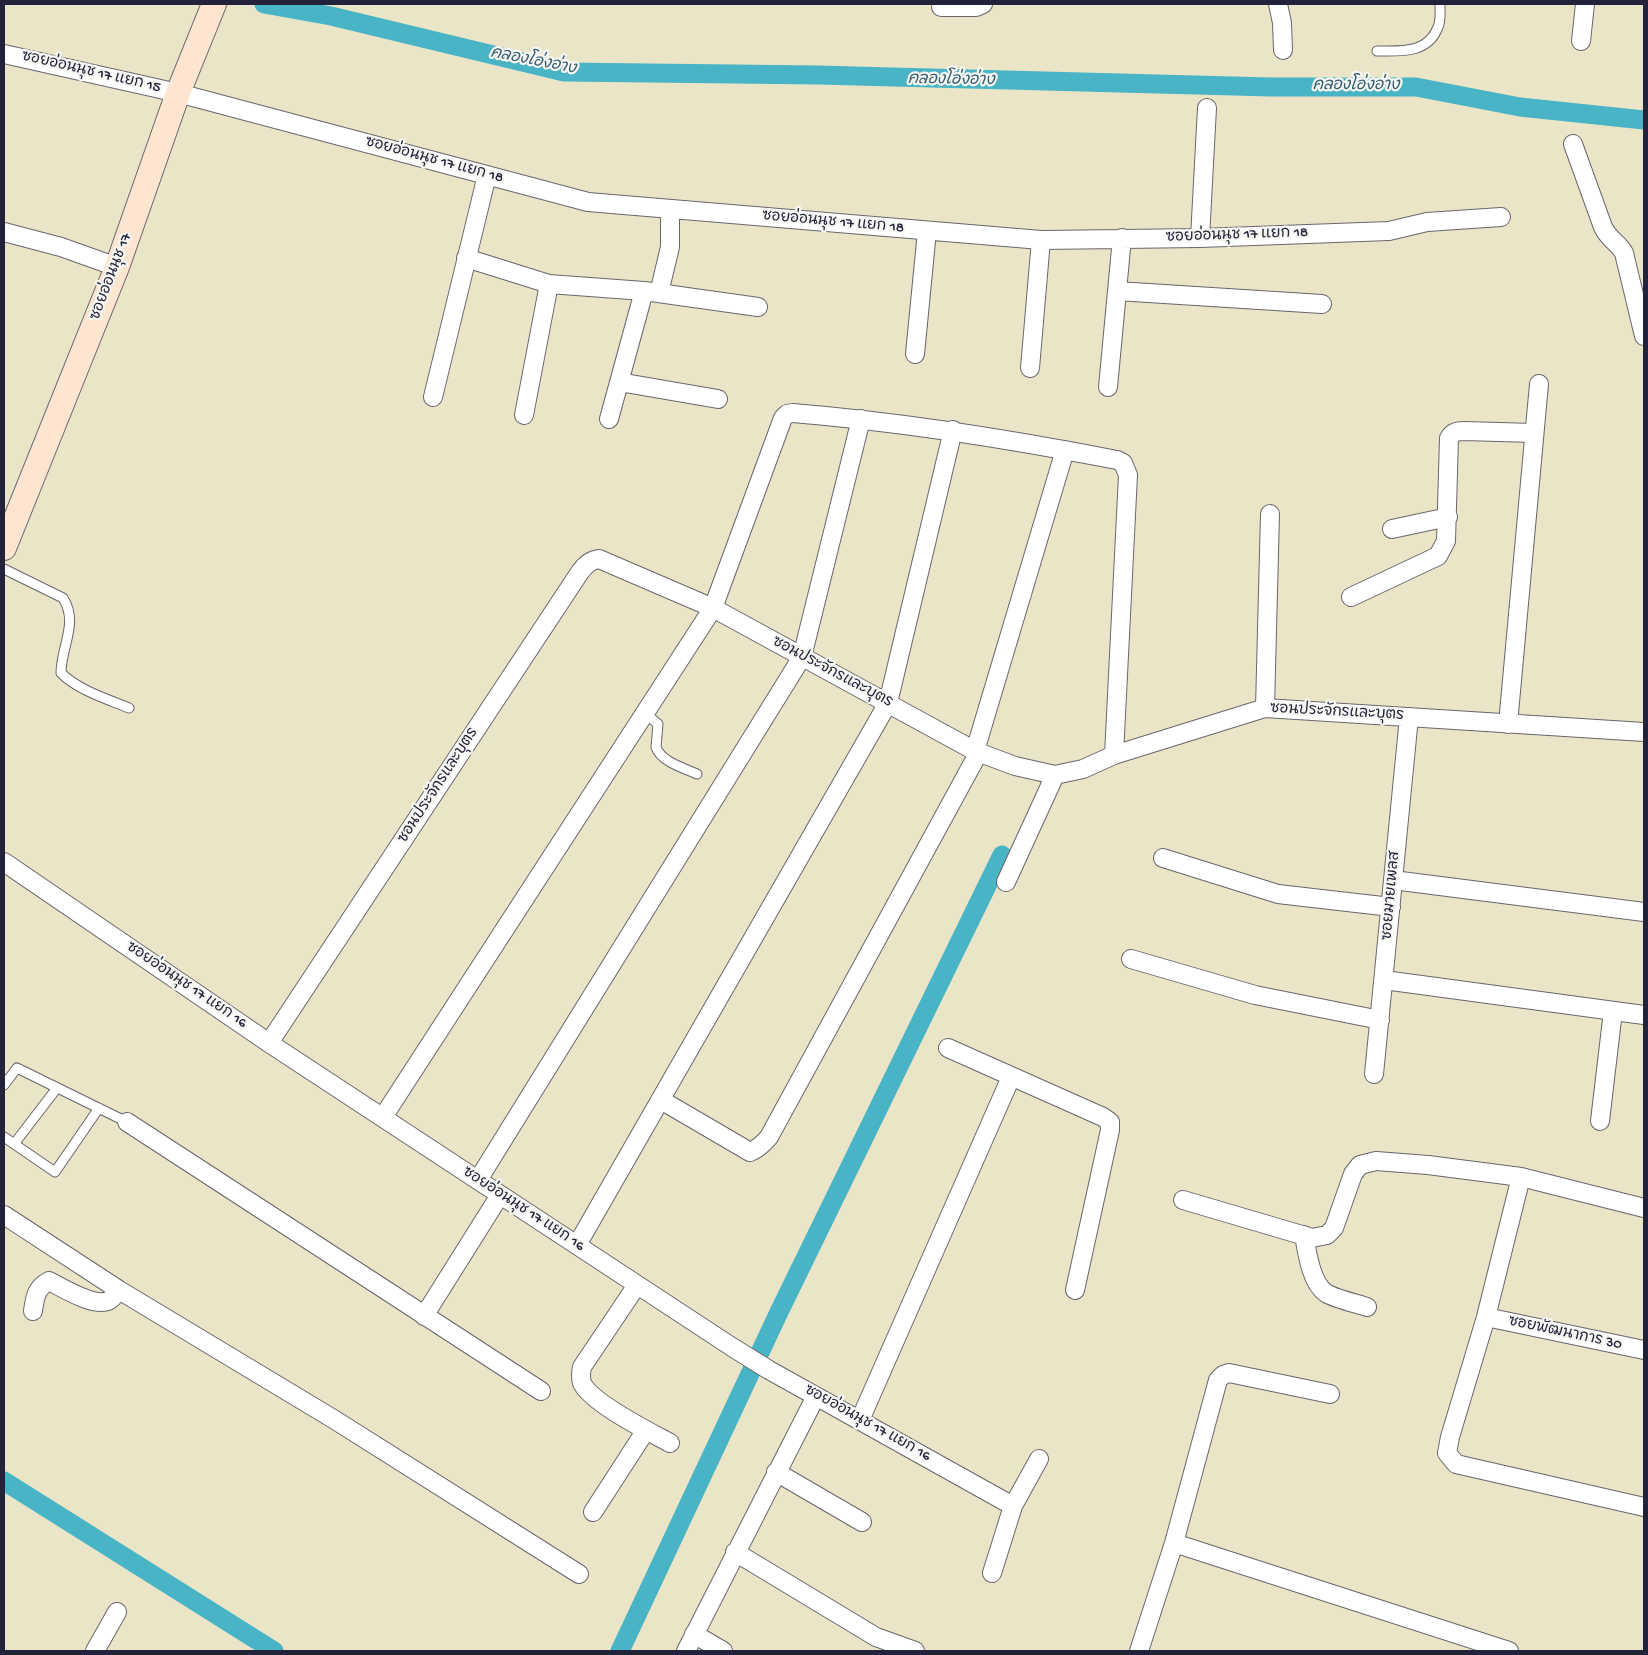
<!DOCTYPE html>
<meta charset="utf-8">
<style>
body{margin:0}
#map{position:relative;width:1648px;height:1655px;overflow:hidden;background:#ebe5c8;font-family:"Gochi Hand",sans-serif}
canvas{display:block}
.frame{position:absolute;inset:0;border:5px solid #22223b;pointer-events:none}
</style>
<div id="map">
<canvas width="1648" height="1655"></canvas>
<div class="frame"></div>
</div>
<script>
const g = document.querySelector('canvas').getContext('2d');
g.lineJoin = 'round';
function stroke(path, color, width, dash) {
  g.strokeStyle = color;
  g.lineWidth = width;
  g.lineCap = dash ? 'butt' : 'round';
  g.setLineDash(dash || []);
  g.stroke(path);
}
function drawText(font, color, halo, rows, align = 'center') {
  g.font = font + ' "Gochi Hand","Playpen Sans Thai",sans-serif';
  g.lineWidth = 4.5;
  g.setLineDash([]);
  g.textBaseline = 'middle';
  g.strokeStyle = halo;
  g.fillStyle = color;
  for (const [text, x, y, turn = 0] of rows) {
    g.save();
    g.translate(x, y);
    g.rotate((+turn || 0) * Math.PI / 180);
    g.textAlign = isNaN(turn) ? turn : align;
    if (halo) g.strokeText(text, 0, 0);
    g.fillText(text, 0, 0);
    g.restore();
  }
}
const canal = new Path2D(`
 M264,4l67,12 233,56 254,3 453,12h145l104,20 124,13
 M4,1481l270,170
 M620,1651l159,-339 223,-457`);
const lane = new Path2D(`
 M1377,51c24,0 51,3 61,-24 3,-6 2,-16 2,-23
 M4,569l59,29c16,25 -2,48 -2,75 17,17 46,26 68,35
 M645,713l13,11 -2,23c5,15 28,21 41,27
 M4,1085l13,-17 110,54
 M4,1137l51,35 44,-64
 M14,1144l43,-56`);
const street = new Path2D(`
 M1278,4l4,19 1,27
 M941,7h35l7,-3
 M1581,41l4,-37
 M4,54l174,39 410,109 453,38 159,-2 189,-7 38,-9 74,-5
 M1573,144l30,83c6,13 15,15 21,26l20,83
 M4,232l57,15 56,20
 M1200,238l7,-130
 M466,258l83,26 95,7 114,16
 M1117,291l205,13
 M659,293l11,-46v-38
 M915,354l12,-123
 M1030,368l11,-128
 M619,382l99,17
 M1108,387l14,-149
 M433,397l54,-222
 M524,415l25,-131
 M609,419l35,-128
 M1392,529l56,-12
 M1351,597l87,-41 8,-15 3,-103c4,-6 8,-7 15,-7l70,2
 M1265,708l5,-194
 M1508,724l31,-340
 M975,751l90,-301
 M1163,858l115,36 113,13
 M4,862l265,181 463,304 37,23 244,136 26,-47
 M1393,880l251,32
 M1006,882l49,-107
 M1131,959l124,36 125,25
 M1384,980l260,35
 M269,1043l311,-471c5,-7 10,-12 19,-13l114,49 262,143 40,15 40,9 28,-6 31,-14 151,-47 379,24
 M948,1048l155,69 7,5v8l-35,160
 M1374,1074l35,-357
 M661,1100l89,52c8,-3 13,-8 19,-15l210,-385
 M383,1117l330,-509 70,-190 4,-4 6,-1c109,9 216,26 324,47l6,3 5,12 -14,280
 M1600,1121l13,-110
 M127,1122l414,269
 M1521,1177l-35,140 -36,120 -3,16 9,11 188,43
 M478,1180l324,-523 59,-238
 M1183,1200l129,38 15,-3 7,-7 19,-54 7,-9 16,-4 52,4 93,12 123,31
 M4,1215l115,75 216,130 244,154
 M1304,1235c3,17 7,48 22,58 7,5 32,11 41,14
 M577,1245l311,-542 65,-273
 M637,1285l-55,82c-1,6 -2,10 0,16 9,20 68,49 88,60
 M33,1311c2,-14 3,-23 16,-30 14,7 44,26 59,20 4,-2 8,-7 11,-11
 M424,1316l76,-121
 M1486,1317l158,33
 M860,1420l151,-343
 M776,1472l86,50
 M593,1512l53,-82
 M1174,1543l335,108
 M735,1552l141,85 39,14
 M992,1573l21,-67
 M694,1634l29,17
 M95,1651l22,-39
 M686,1651l130,-255
 M1139,1651l35,-108 44,-163 5,-5 6,-2 101,21`);
const secondary = new Path2D(`
 M4,548l113,-281 61,-174 36,-89`);
const streetNames = [
 ["ซอยอ่อนนุช 17 แยก 15",91,73,13],
 ["ซอยอ่อนนุช 17 แยก 18",434,161,15],
 ["ซอยอ่อนนุช 17 แยก 18",833,223,5],
 ["ซอยอ่อนนุช 17 แยก 18",1237,236,-2],
 ["ซอยอ่อนนุช 17",112,277,-69],
 ["ซอนประจักรและบุตร",832,673,28],
 ["ซอนประจักรและบุตร",1337,713,3],
 ["ซอนประจักรและบุตร",439,786,-57],
 ["ซอยมายเพลส",1392,896,-85],
 ["ซอยอ่อนนุช 17 แยก 16",186,986,34],
 ["ซอยอ่อนนุช 17 แยก 16",523,1210,33],
 ["ซอยพัฒนาการ 30",1565,1334,12],
 ["ซอยอ่อนนุช 17 แยก 16",867,1424,29]
];
const waterNames = [
 ["คลองโอ่งอ่าง",533,62,11],
 ["คลองโอ่งอ่าง",951,81,1],
 ["คลองโอ่งอ่าง",1356,87]
];
stroke(canal, '#48b4c5', 19);
stroke(lane, '#68666c', 11);
stroke(street, '#68666c', 20);
stroke(secondary, '#68666c', 26);
stroke(lane, '#fff', 9);
stroke(street, '#fff', 18);
stroke(secondary, '#fde5d0', 24);
drawText('15px', '#22223b', '#f6f6f2', streetNames);
drawText('italic 16px', '#315c72', '#f6f6f2', waterNames);
</script>
